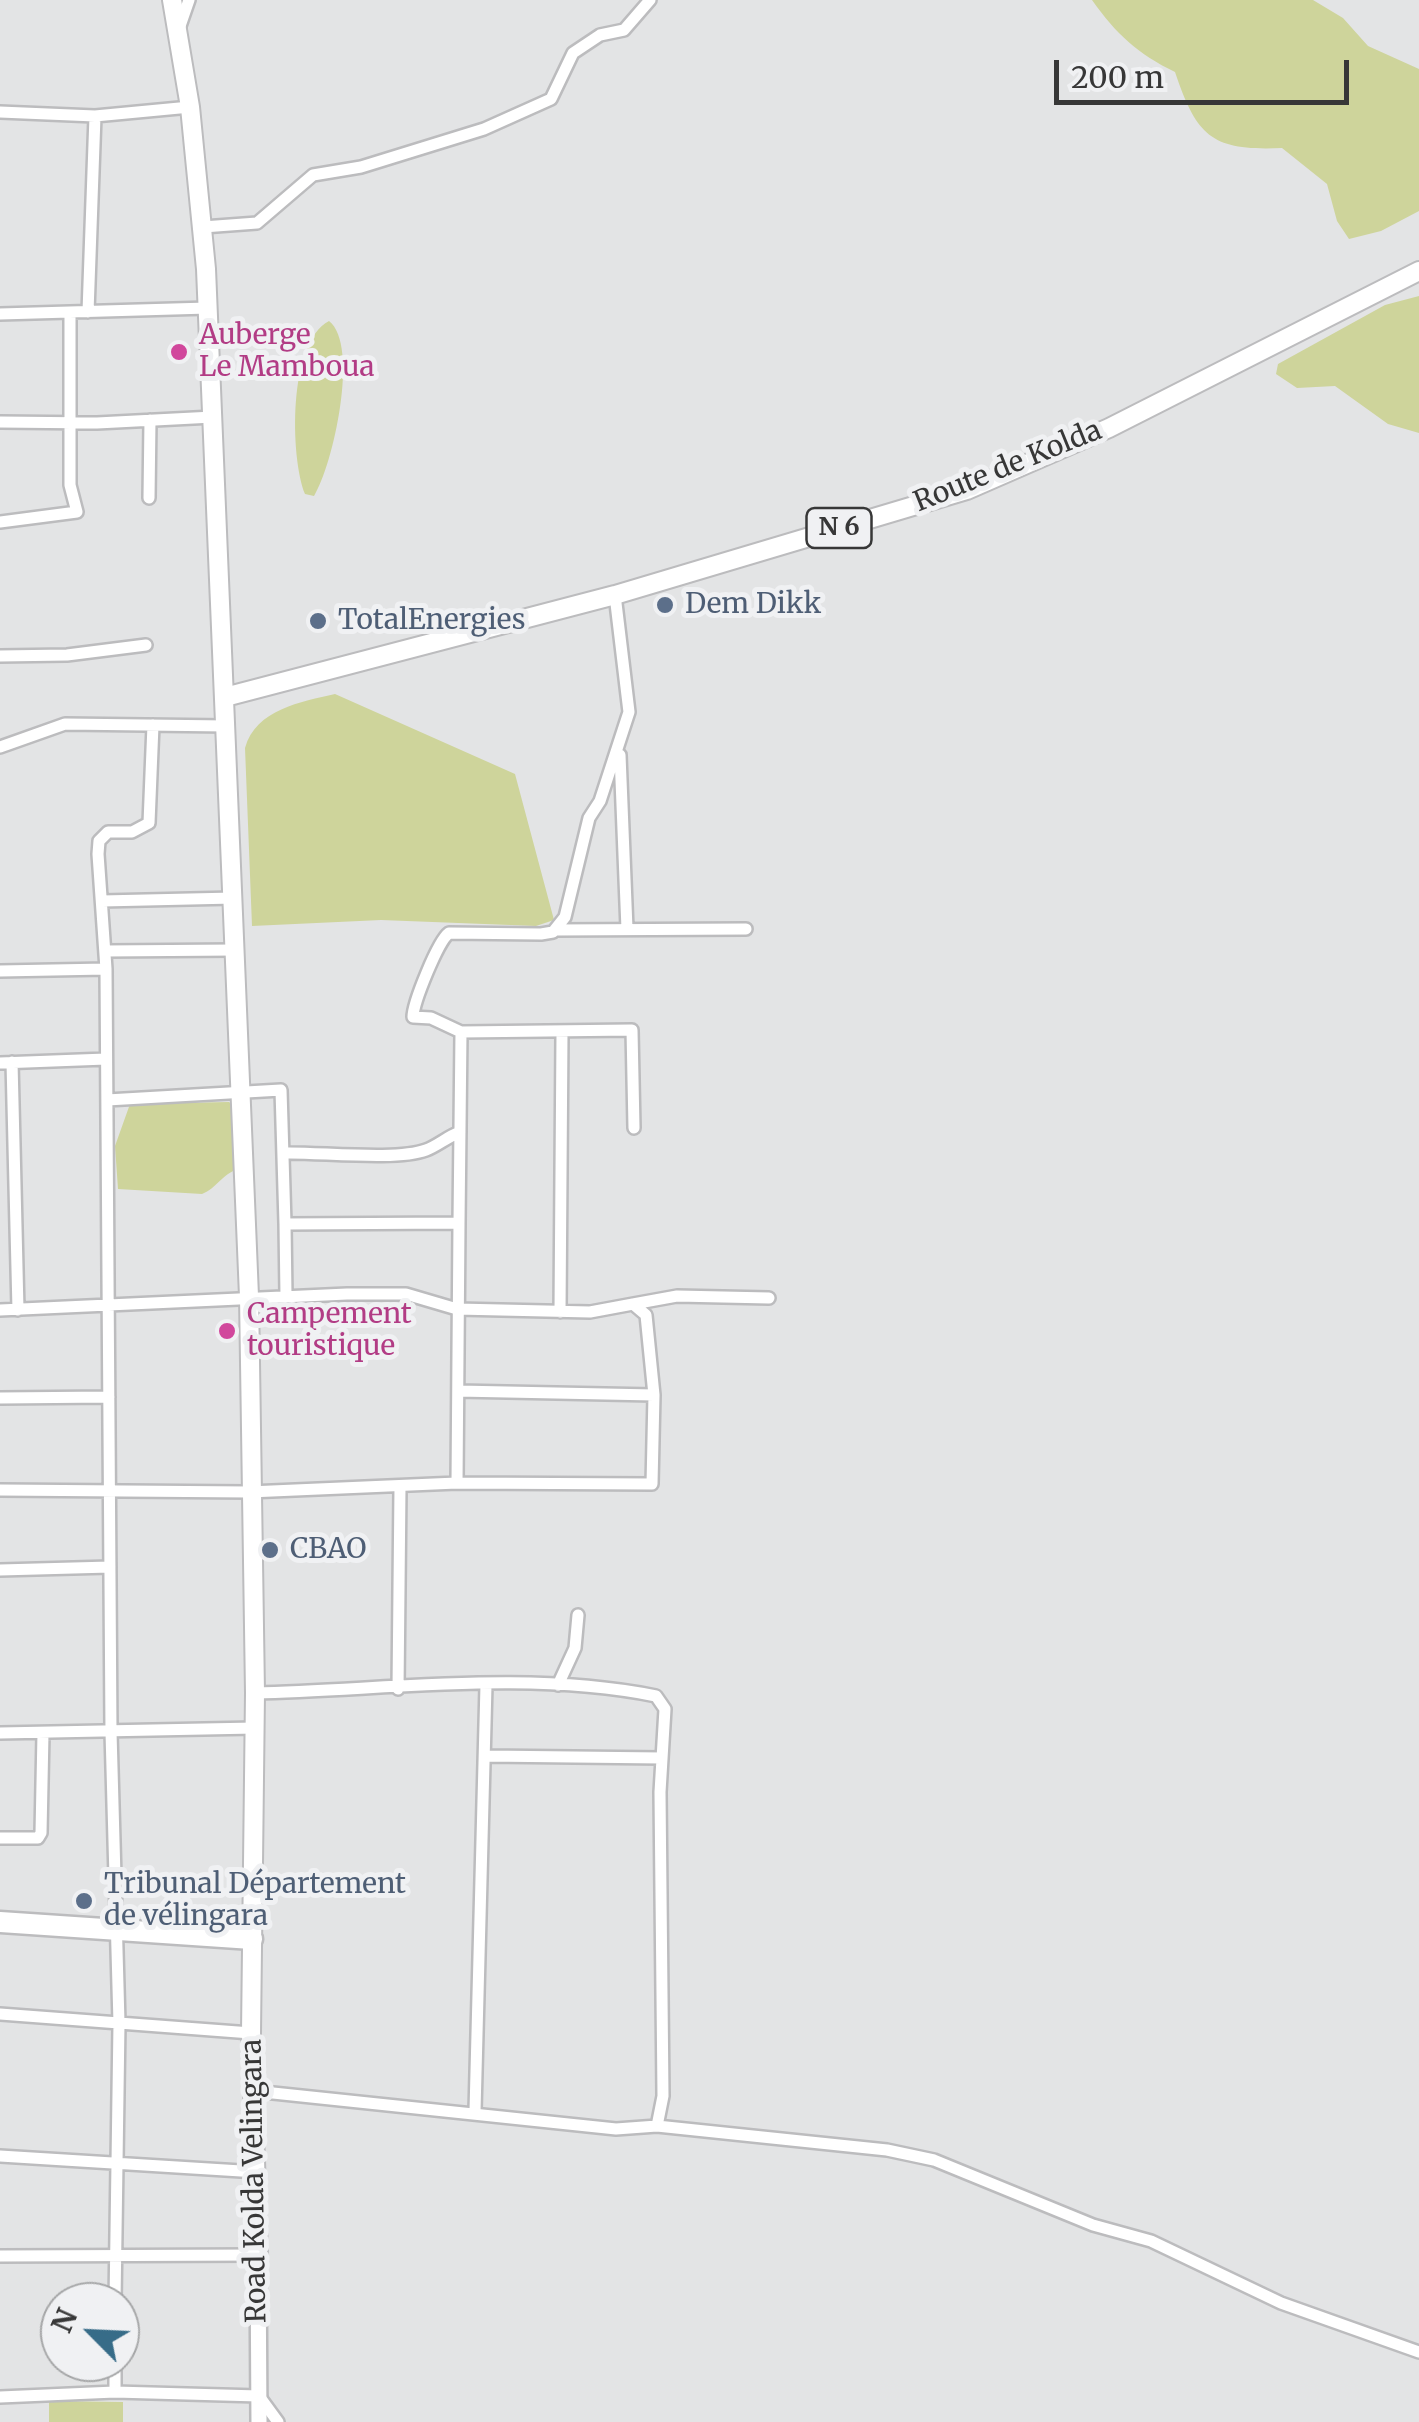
<!DOCTYPE html>
<meta charset="utf-8">
<style>
body{margin:0}
#map{position:relative;width:1419px;height:2422px;overflow:hidden;background:#e3e4e5;font-family:Merriweather,serif}
canvas{display:block}
.north{position:absolute;left:40px;top:2282px;width:100px;height:100px;box-sizing:border-box;background:#f0f1f3;border:2px solid #a6a7a8;border-radius:50%;rotate:294deg;font-size:28px;font-weight:700;line-height:40px;text-align:center;color:#373737}
.north::after{content:'';display:block;margin:auto;width:35px;height:45px;background:#376c88;clip-path:polygon(50% 0,100% 100%,50% 72%,0 100%)}
.scale{position:absolute;left:1054px;top:60px;width:295px;height:45px;box-sizing:border-box;border:5px solid #373737;border-top:0;padding-left:12px;font-size:30px;line-height:35px;white-space:nowrap;color:#373737;-webkit-text-stroke:8px #f0f1f3;paint-order:stroke}
</style>
<div id="map">
<canvas width="1419" height="2422"></canvas>
<div class="north">N</div>
<div class="scale">200 m</div>
</div>
<script>
const g = document.querySelector('canvas').getContext('2d');
g.lineJoin = 'round';
function fill(path, color) {
  g.fillStyle = color;
  g.fill(path, 'evenodd');
}
function stroke(path, color, width, dash) {
  g.strokeStyle = color;
  g.lineWidth = width;
  g.lineCap = dash ? 'butt' : 'round';
  g.setLineDash(dash || []);
  g.stroke(path);
}
function drawText(font, color, halo, rows, align = 'center') {
  g.font = font + ' Merriweather,serif';
  g.lineWidth = 10;
  g.setLineDash([]);
  g.textBaseline = 'middle';
  g.strokeStyle = halo;
  g.fillStyle = color;
  for (const [text, x, y, turn = 0] of rows) {
    g.save();
    g.translate(x, y);
    g.rotate((+turn || 0) * Math.PI / 180);
    g.textAlign = isNaN(turn) ? turn : align;
    if (halo) g.strokeText(text, 0, 0);
    g.fillText(text, 0, 0);
    g.restore();
  }
}
const green = new Path2D(`
 M1092,0h221l30,18 25,28 51,23v142l-38,20 -32,8 -12,-18 -10,-37 -45,-36c-70,3 -85,-11 -107,-76 -37,-18 -59,-38 -83,-72z
 M1419,296v137l-31,-9 -53,-38 -38,2 -21,-14 2,-10 107,-59z
 M329,321c31,24 4,145 -15,175l-9,-2c-15,-38 -17,-152 24,-173z
 M335,694l180,80 39,146 -18,6 -155,-6 -129,6 -7,-178c11,-39 56,-46 90,-54z
 M229,1102l6,5 3,62c-17,6 -21,19 -36,25l-84,-5 -3,-43 15,-42z
 M49,2401l74,1v20h-74z`);
const minor = new Path2D(`
 M179,29l10,-29
 M0,112l95,4 95,-9
 M203,227l54,-4 56,-48 48,-8 123,-38 67,-30 22,-46 27,-18 24,-5 26,-30
 M88,312l7,-196
 M0,314l208,-6
 M0,422l97,1 116,-6
 M149,498l1,-78
 M0,522l77,-10 -7,-27v-172
 M615,595l14,117 -29,89 -11,17 -24,99 -12,15 -12,2 -92,-1c-11,8 -36,70 -36,84l18,1 30,14 171,-2 2,98
 M0,656l67,-1 79,-10
 M0,747l65,-23 162,2
 M620,755l7,174
 M102,901l132,-3
 M556,930l190,-1
 M105,951l130,-1
 M0,971l106,-2
 M12,1062l6,248
 M0,1063l106,-4
 M107,1100l174,-10 4,134 174,-1 2,-191
 M285,1153c34,-1 112,8 141,-3 11,-4 21,-13 34,-18
 M285,1224l1,72
 M633,1304l44,-8 92,2
 M0,1310l347,-16h59l51,15 133,3 43,-8 13,11 8,80 -196,-4
 M560,1312l2,-279
 M0,1398l109,-1
 M457,1483l2,-260
 M0,1490l249,2 208,-9 195,1 2,-89
 M0,1570l110,-3
 M558,1685l17,-37 3,-33
 M398,1689l2,-202
 M255,1693c131,-3 272,-23 401,3l9,13 -5,83 3,304 -6,30
 M0,1733l255,-5
 M486,1756l176,2
 M0,1838h38l3,-5 2,-100
 M0,2014l251,19
 M254,2091l362,38 41,-3 230,24 47,10 159,65 58,16 130,62 138,49
 M475,2111l11,-426
 M0,2156l257,16
 M0,2256l258,-1
 M115,2302l4,-279 -8,-291 -5,-763 -8,-115 1,-13 9,-9h24l17,-9 4,-98
 M115,2392v-30
 M0,2397l115,-5 144,4 19,26`);
const secondary = new Path2D(`
 M258,2255l1,167`);
const primary = new Path2D(`
 M172,0l18,107 16,162 43,1027 6,397 -4,340 7,222
 M225,697l390,-102 352,-105 142,-62 310,-157`);
const trunk = new Path2D(`
 M0,1922l252,17`);
const markers = [
 [179,352,10,"#d1479c"],
 [665,605,10,"#5c6f8a"],
 [318,621,10,"#5c6f8a"],
 [227,1331,10,"#d1479c"],
 [270,1550,10,"#5c6f8a"],
 [84,1901,10,"#5c6f8a"]
];
const shields = [
 [839,528,65]
];
const shieldNames = [
 ["N 6",839,528]
];
const hotelNames = [
 ["Auberge",199,336],
 ["Le Mamboua",199,368],
 ["Campement",247,1315],
 ["touristique",247,1347]
];
const streetNames = [
 ["Route de Kolda",1008,467,-22],
 ["Road Kolda Velingara",255,2181,-91]
];
const serviceNames = [
 ["Dem Dikk",685,605],
 ["TotalEnergies",338,621],
 ["CBAO",290,1550],
 ["Tribunal Département",104,1885],
 ["de vélingara",104,1917]
];
fill(green, '#ced49b');
stroke(minor, '#bcbcbe', 16);
stroke(secondary, '#bcbcbe', 20);
stroke(primary, '#bcbcbe', 22);
stroke(trunk, '#bcbcbe', 25);
stroke(minor, '#fff', 11);
stroke(secondary, '#fff', 15);
stroke(primary, '#fff', 18);
stroke(trunk, '#fff', 20);
for (const [x, y, r, color] of markers) {
  const dot = new Path2D();
  dot.arc(x, y, r, 0, 2 * Math.PI);
  g.fillStyle = color;
  g.fill(dot);
  stroke(dot, '#f0f1f3', 4);
}
for (const [x, y, w] of shields) {
  const box = new Path2D();
  box.roundRect(x - w / 2, y - 20, w, 40, 8);
  g.fillStyle = '#f0f1f3';
  g.fill(box);
  stroke(box, '#373737', 2.5);
}
drawText('bold 25px', '#373737', null, shieldNames);
drawText('28px', '#b23c85', '#f0f1f3', hotelNames, 'left');
drawText('28px', '#373737', '#f0f1f3', streetNames);
drawText('28px', '#4e5e75', '#f0f1f3', serviceNames, 'left');
</script>
